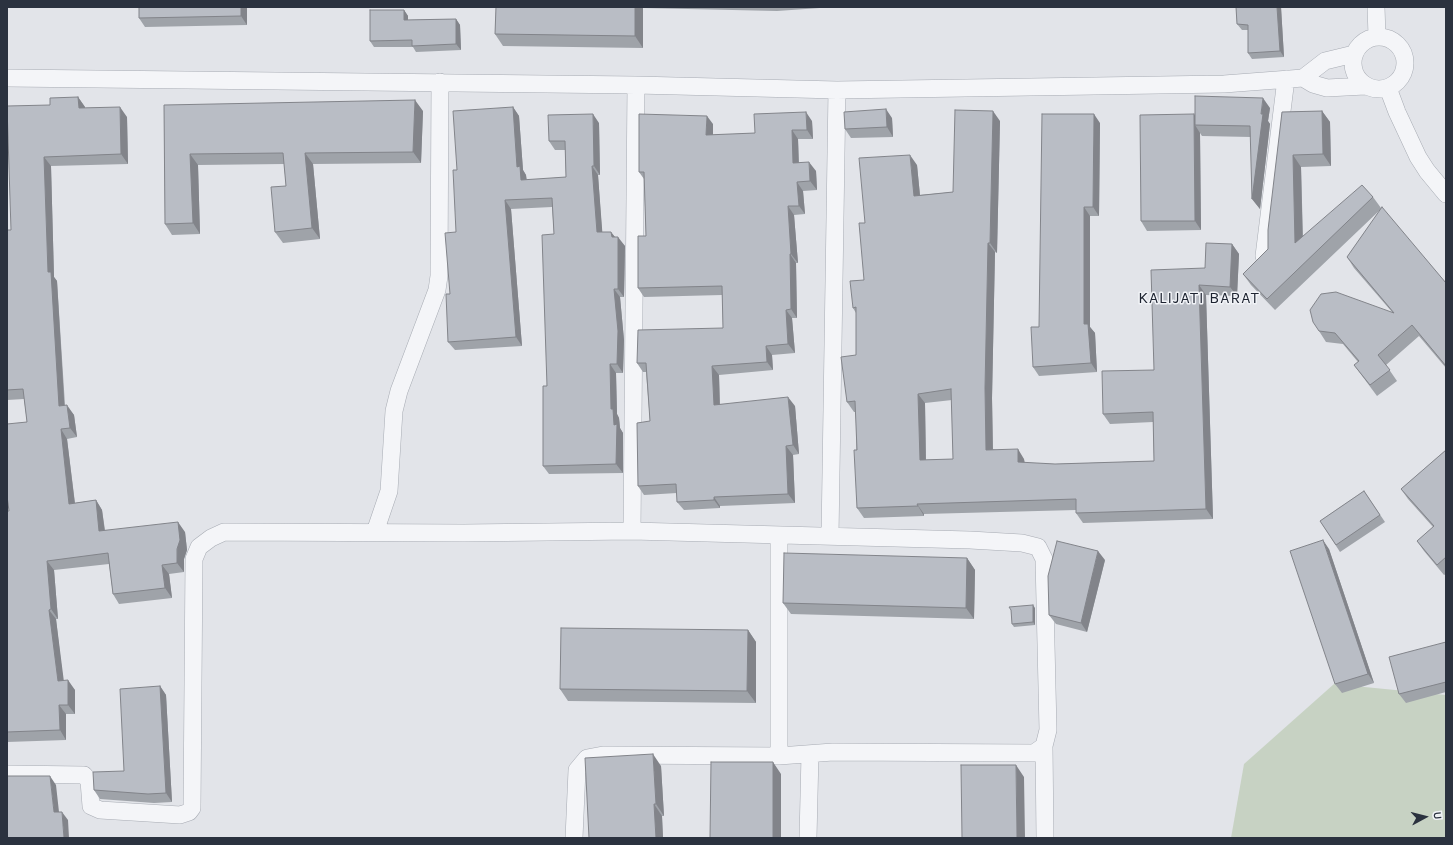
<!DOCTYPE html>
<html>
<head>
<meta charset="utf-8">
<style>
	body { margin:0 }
	#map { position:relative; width:1453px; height:845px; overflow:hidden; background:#e2e4e9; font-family:Karla,sans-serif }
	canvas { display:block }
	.frame { position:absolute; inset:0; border:8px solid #2b323f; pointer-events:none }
	.north { position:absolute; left:1405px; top:797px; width:40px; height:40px; -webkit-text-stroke:3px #f1f3f7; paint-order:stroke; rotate:83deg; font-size:11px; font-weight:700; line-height:16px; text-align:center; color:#2b323f }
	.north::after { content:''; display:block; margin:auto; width:14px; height:18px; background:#2b323f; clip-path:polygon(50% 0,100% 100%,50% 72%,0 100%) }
</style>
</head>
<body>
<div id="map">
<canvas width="1453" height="845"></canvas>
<div class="frame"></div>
<div class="north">U</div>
</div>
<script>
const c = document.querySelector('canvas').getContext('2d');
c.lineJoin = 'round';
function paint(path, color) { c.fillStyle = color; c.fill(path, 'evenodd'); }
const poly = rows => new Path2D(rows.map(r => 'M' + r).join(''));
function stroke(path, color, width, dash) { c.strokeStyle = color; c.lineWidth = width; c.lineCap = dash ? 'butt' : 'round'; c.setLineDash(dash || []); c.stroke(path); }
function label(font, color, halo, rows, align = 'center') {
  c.font = font + ' Karla,sans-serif'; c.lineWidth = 3; c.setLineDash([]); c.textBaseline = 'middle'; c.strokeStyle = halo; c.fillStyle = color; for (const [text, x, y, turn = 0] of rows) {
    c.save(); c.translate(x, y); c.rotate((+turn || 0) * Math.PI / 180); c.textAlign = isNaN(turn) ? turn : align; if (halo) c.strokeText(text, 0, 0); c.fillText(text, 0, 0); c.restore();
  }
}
const green = poly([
	[1334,684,1446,695,1446,838,1231,838,1244,764]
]);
const minor = poly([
	[1376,7,1377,36],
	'1353 63a26 26 0 1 1 52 0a26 26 0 1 1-52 0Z',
	[7,78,636,85,837,90,1224,84,1303,78,1313,84,1327,88,1365,86],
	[1303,78,1325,61,1354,54],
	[1388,88,1397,112,1418,157,1427,171,1446,194],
	[1264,256,1286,79],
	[632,531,636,85],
	[375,532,389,491,394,411,399,391,437,290,439,276,440,82],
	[779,535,779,756],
	[830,536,837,90],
	[1044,746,1045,838],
	[7,774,84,775,89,781,91,806,100,810,180,815,189,812,192,808,194,559,199,547,211,538,224,532,464,533,632,531,970,540,1022,543,1038,547,1044,559,1048,730,1044,746,1034,753,833,752,779,756,603,755,587,758,577,770,574,838],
	[808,838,810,754]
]);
const wall = poly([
	[139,7,247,7,247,25,145,27,139,18],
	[496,7,834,7,777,11,643,8,643,48,503,46,495,34],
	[1236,7,1281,7,1284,57,1252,59,1248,53,1248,30,1242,30,1237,24],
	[404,10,408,16,408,20,456,19,460,25,461,50,416,52,413,47,374,47,370,41],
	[78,97,85,107,85,108,127,117,128,164,51,166,54,277,57,281,65,405,74,415,77,437,67,439,75,503,96,500,102,510,105,530,185,532,187,550,184,559,184,572,169,574,172,598,119,604,113,594,109,564,54,570,58,619,56,619,63,680,75,690,75,714,66,714,66,740,7,742,7,511,9,511,27,422,24,399,7,400,7,230,11,230,50,105],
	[164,105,423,111,421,163,313,164,320,239,283,243,275,232,286,186,284,164,198,165,200,234,172,235,165,224],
	[513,107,519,116,523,170,526,175,527,180,566,177,565,150,555,150,549,141,599,123,600,175,598,175,602,232,611,232,615,237,625,246,624,297,620,297,624,340,623,373,616,373,617,414,619,418,620,428,623,433,623,473,549,474,543,466,554,234,552,207,511,209,522,346,455,350,448,342,450,294,456,232,457,170],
	[1270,108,1268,121,1270,124,1260,209,1252,199,1251,137,1202,136,1200,133,1201,230,1147,231,1141,221,1195,116],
	[1322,111,1330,122,1331,166,1301,167,1303,237,1373,197,1381,208,1446,283,1446,368,1419,336,1386,365,1397,381,1377,396,1354,365,1358,362,1343,344,1326,342,1319,331,1392,312,1354,268,1347,257,1381,209,1275,310,1251,285,1243,274,1268,249,1282,112],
	[892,118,893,137,851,138,845,129],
	[812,121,813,139,798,139,799,163,816,171,817,190,803,191,805,214,794,215,798,263,796,263,797,318,792,318,795,353,772,355,773,370,719,375,720,404,795,406,799,454,793,455,795,503,720,506,720,508,684,510,677,502,677,493,644,495,638,486,650,421,646,372,643,372,637,363,723,328,722,295,644,297,638,288,646,236,644,179,639,172,713,124,713,135,755,133],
	[1000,121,997,253,995,252,992,398,993,449,1024,459,1025,463,1055,464,1154,461,1153,422,1110,424,1103,414,1154,370,1205,268,1232,244,1239,254,1237,296,1206,295,1213,519,1083,523,1076,513,1076,510,924,514,924,516,864,518,857,508,856,412,854,412,847,402,856,355,856,313,853,308,864,280,865,223,917,165,920,195,953,192],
	[952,400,953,459,926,460,925,403],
	[1100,123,1099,216,1090,216,1090,327,1095,333,1097,372,1039,376,1033,367,1039,327],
	[1446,450,1446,574,1444,575,1424,551,1417,541,1433,527,1408,499,1401,489],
	[1364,491,1385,522,1340,552,1320,521],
	[1329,549,1374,683,1342,693,1335,684],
	[967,558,975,570,974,619,791,614,783,603],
	[1105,560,1087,632,1056,624,1049,615],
	[1035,608,1035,625,1014,627,1012,624,1011,610],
	[748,630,756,642,756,703,568,701,560,689],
	[1446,642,1446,692,1406,703,1399,694],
	[160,686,166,695,172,802,154,803,100,799,94,790,124,771],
	[661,766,664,816,662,816,663,838,589,838]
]);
const shadedWall = poly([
	[241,7,247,7,247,25,241,16],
	[635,7,642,7,643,8,643,48,635,36],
	[1277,7,1281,7,1284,57,1280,51],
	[404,10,408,16,408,26,404,20],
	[456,19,460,25,461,50,456,44],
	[78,97,85,107,85,118,79,108],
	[1263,98,1270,108,1268,121,1270,124,1260,209,1252,199],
	[415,100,423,111,421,163,413,152],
	[120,107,127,117,128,164,121,154],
	[513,107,519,116,523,170,526,175,527,189,521,180,517,167],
	[886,109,892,118,893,137,887,127],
	[993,111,1000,121,997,253,990,243],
	[1322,111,1330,122,1331,166,1323,154],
	[806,112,812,121,813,139,807,130],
	[593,114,599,123,600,175,594,166],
	[1094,114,1100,123,1099,216,1093,207],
	[1194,114,1200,123,1195,125,1200,133,1201,230,1195,221],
	[707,116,713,124,713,144,706,135],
	[792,130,798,139,799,172,793,163],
	[305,153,313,164,320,239,312,228],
	[190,154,198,165,200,234,193,223],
	[910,155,917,165,921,206,914,196],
	[1293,155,1301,167,1303,255,1295,243],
	[44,157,51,166,54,277,57,281,65,416,59,406,48,272],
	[809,162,816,171,817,190,810,181],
	[592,166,598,175,603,241,597,232],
	[797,182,803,191,805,214,799,206],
	[505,200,511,209,522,346,516,337],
	[788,206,794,215,798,263,791,254],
	[1084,207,1090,216,1090,327,1095,333,1097,372,1091,363,1084,324],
	[611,232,618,241,612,237],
	[618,237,625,246,624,297,618,289],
	[988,243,995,252,992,398,993,459,986,450,985,388],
	[1232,244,1239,254,1237,296,1230,287],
	[790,254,796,263,797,318,791,309],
	[1199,285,1206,295,1213,519,1206,509],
	[614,289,620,297,624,340,623,373,617,364],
	[786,310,792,318,795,353,788,344],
	[766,346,772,355,773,370,767,362],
	[610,364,616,373,617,414,619,418,620,428,623,433,623,473,616,464,614,425,611,409],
	[712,366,719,375,720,414,714,405],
	[918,394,925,403,926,470,920,460],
	[788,397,795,406,799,454,793,445],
	[67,405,74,415,77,437,70,428],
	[61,429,67,439,76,513,69,504],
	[786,446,793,455,795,503,788,494],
	[1018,449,1024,459,1025,472,1018,462],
	[714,497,720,506,720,508,714,500],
	[96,500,102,510,106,541,99,531],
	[917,504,924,514,924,516,918,506],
	[178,522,185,532,187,550,184,559,184,572,177,563],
	[1323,540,1329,549,1374,683,1368,674],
	[1098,551,1105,560,1087,632,1081,623],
	[967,558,975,570,974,619,966,608],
	[47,561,54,570,58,619,51,609],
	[162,565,169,574,172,598,165,588],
	[1033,605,1035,608,1035,625,1033,622],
	[49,610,56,619,65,690,58,681],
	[748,630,756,642,756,703,747,691],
	[68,680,75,690,75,714,68,705],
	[160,686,166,695,172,802,166,793],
	[59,705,66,714,66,740,60,730],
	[653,754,661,766,664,816,656,804],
	[773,762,781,774,781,838,773,838],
	[1016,765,1024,777,1025,838,1017,838],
	[50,776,56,785,60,821,54,812],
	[654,804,662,816,663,838,656,838],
	[62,812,68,820,69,838,64,838]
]);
const building = poly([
	[139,7,241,7,241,16,139,18,139,7],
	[496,7,635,7,635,36,495,34,496,7],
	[1236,7,1277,7,1280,51,1248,53,1248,25,1237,24,1236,7],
	[370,10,404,10,404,20,456,19,456,44,412,46,412,40,370,41,370,10],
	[1195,96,1263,98,1261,114,1263,114,1252,199,1250,126,1195,125,1195,96],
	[78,97,79,108,120,107,121,154,44,157,48,272,51,272,59,406,67,405,70,428,61,429,69,504,96,500,99,531,178,522,180,540,177,549,177,563,162,565,165,588,113,594,108,553,47,561,51,609,49,610,58,681,68,680,68,705,59,705,60,730,7,732,7,511,9,511,7,496,7,424,27,422,23,389,7,390,7,230,11,230,7,106,50,105,50,98,78,97],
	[415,100,413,152,305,153,312,228,275,232,271,187,286,186,283,153,190,154,193,223,165,224,164,105,415,100],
	[513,107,517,167,520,166,521,180,566,177,565,141,549,141,548,115,593,114,594,166,592,166,597,232,611,232,612,237,618,237,618,289,614,289,618,331,617,364,610,364,611,409,613,409,614,425,617,424,616,464,543,466,543,386,547,386,542,235,554,234,552,198,505,200,516,337,448,342,446,294,450,294,445,233,456,232,453,170,457,170,453,111,513,107],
	[886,109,887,127,845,129,844,112,886,109],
	[955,110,993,111,990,243,988,243,985,388,986,450,1018,449,1018,462,1055,464,1154,461,1153,412,1103,414,1102,371,1154,370,1151,270,1205,268,1206,243,1232,244,1230,287,1199,285,1206,509,1076,513,1076,499,917,504,918,506,857,508,854,450,857,450,855,401,847,402,841,357,856,355,856,307,853,308,850,281,864,280,859,223,865,223,859,158,910,155,914,196,953,192,955,110],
	[951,389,953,459,920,460,918,394,951,389],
	[1322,111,1323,154,1293,155,1295,243,1362,185,1373,197,1267,299,1243,274,1268,249,1268,230,1282,112,1322,111],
	[806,112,807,130,792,130,793,163,809,162,810,181,797,182,799,206,788,206,791,254,790,254,791,309,786,310,788,344,766,346,767,362,712,366,714,405,788,397,793,445,786,446,788,494,714,497,714,500,677,502,676,484,638,486,637,423,650,421,646,363,637,363,638,330,723,328,722,286,638,288,638,236,646,236,644,172,639,172,639,114,707,116,706,135,755,133,754,114,806,112],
	[1042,114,1094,114,1093,207,1084,207,1084,324,1088,324,1091,363,1033,367,1031,327,1039,327,1042,114],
	[1194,114,1195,221,1141,221,1140,115,1194,114],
	[1382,207,1446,283,1446,366,1412,325,1378,355,1390,370,1370,385,1354,365,1359,361,1335,333,1319,331,1313,322,1310,310,1321,294,1336,292,1394,313,1347,257,1382,207],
	[1446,450,1446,557,1437,565,1417,541,1434,526,1401,489,1446,450],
	[1364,491,1380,515,1336,545,1320,521,1364,491],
	[1323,540,1368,674,1335,684,1290,551,1323,540],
	[1057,541,1098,551,1081,623,1049,615,1048,576,1057,541],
	[784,553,967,558,966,608,783,603,784,553],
	[1033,605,1033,622,1012,624,1011,610,1009,607,1033,605],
	[561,628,748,630,747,691,560,689,561,628],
	[1446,642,1446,682,1399,694,1389,657,1446,642],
	[160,686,166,793,148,794,94,790,93,772,124,771,120,689,160,686],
	[653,754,656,804,654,804,656,838,589,838,585,758,653,754],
	[711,762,773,762,773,838,710,838,711,762],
	[961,765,1016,765,1017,838,962,838,961,765],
	[7,776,50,776,54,812,62,812,64,838,7,838,7,776]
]);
const quarterNames = [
	["KALIJATI BARAT",1199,298]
];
paint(green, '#c7d2c3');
stroke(minor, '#a7abb3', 18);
stroke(minor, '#f4f5f8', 17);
paint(wall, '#9fa3a9');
paint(shadedWall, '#82848a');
paint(building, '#b9bdc5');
stroke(building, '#82848a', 1);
c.letterSpacing = '1px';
label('16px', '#1d2330', '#f1f3f7', quarterNames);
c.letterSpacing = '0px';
</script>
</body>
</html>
